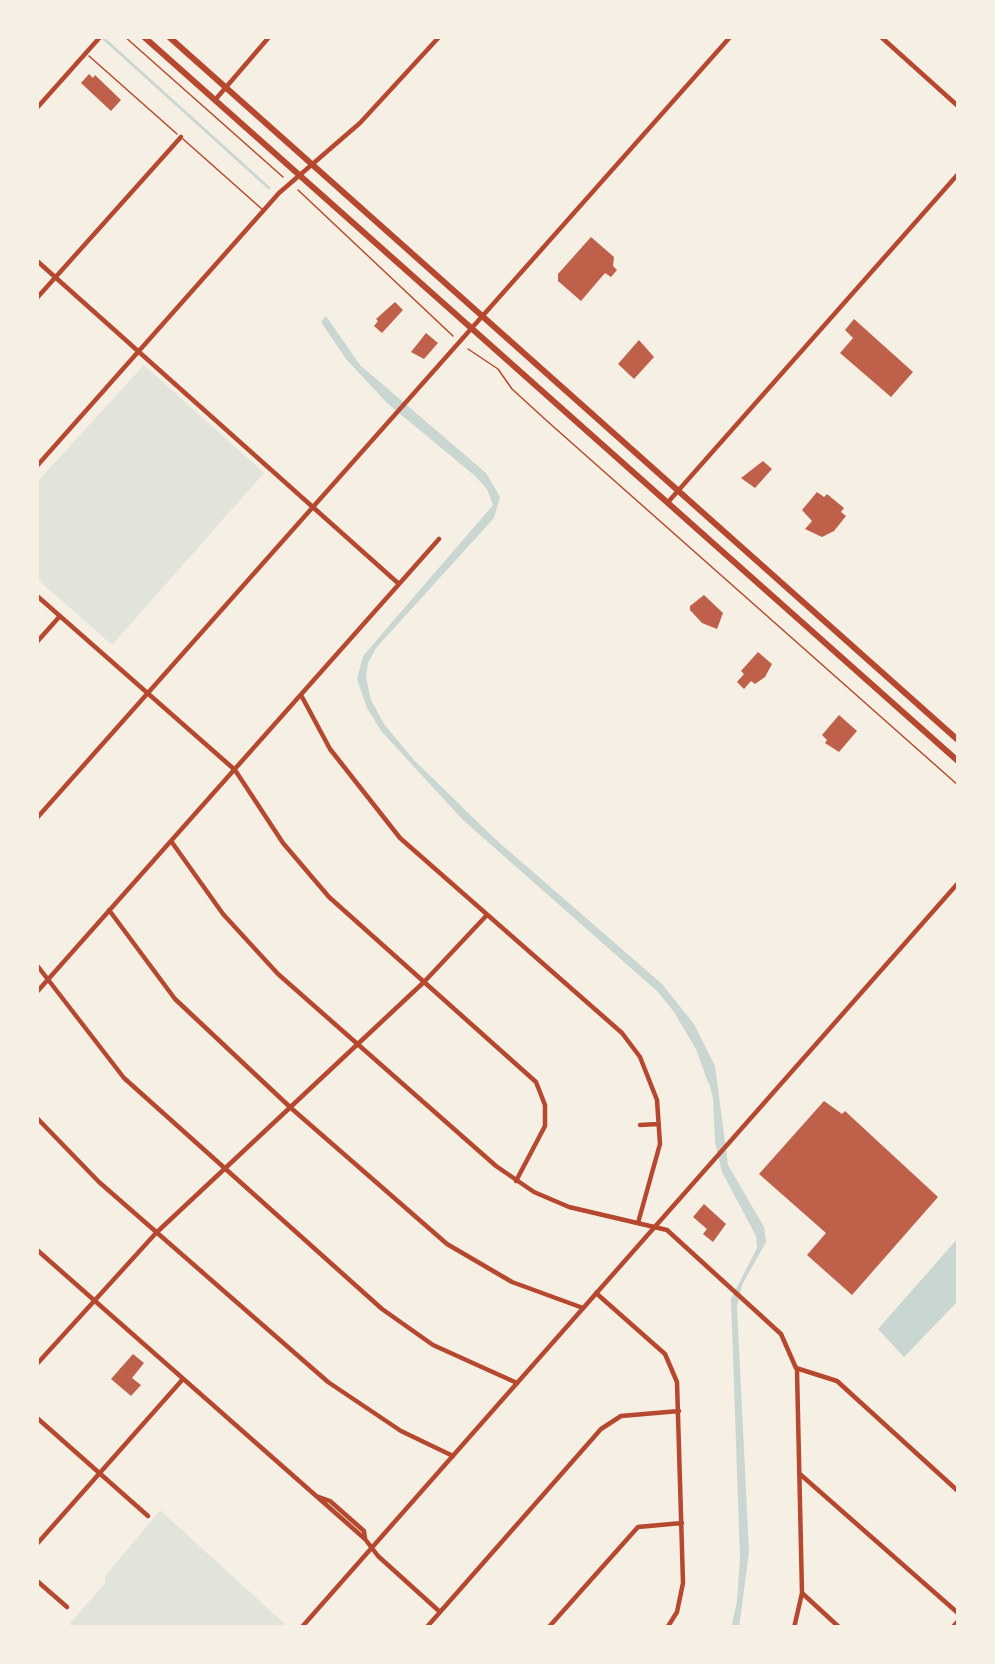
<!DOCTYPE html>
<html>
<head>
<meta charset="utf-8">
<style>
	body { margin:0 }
	#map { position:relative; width:995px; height:1664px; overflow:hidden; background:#f6efe4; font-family:"Asap Condensed",sans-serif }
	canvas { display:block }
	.frame { position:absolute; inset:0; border:39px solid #f6efe4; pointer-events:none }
</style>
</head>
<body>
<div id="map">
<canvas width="995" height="1664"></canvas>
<div class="frame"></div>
</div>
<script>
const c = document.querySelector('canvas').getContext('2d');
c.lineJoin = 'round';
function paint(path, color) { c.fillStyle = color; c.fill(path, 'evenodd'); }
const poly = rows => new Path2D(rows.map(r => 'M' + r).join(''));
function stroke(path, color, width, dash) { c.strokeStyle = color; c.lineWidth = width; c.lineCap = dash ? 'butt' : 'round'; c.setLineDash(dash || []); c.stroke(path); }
const green = poly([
	[144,365,264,473,112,645,36,578,36,483],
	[160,1510,286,1625,283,1628,66,1628,105,1583,105,1576]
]);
const water = poly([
	[326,316,360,365,486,473,500,497,494,518,376,648,368,663,366,678,371,700,384,724,414,760,494,838,662,984,694,1024,715,1066,728,1165,764,1227,766,1242,742,1285,737,1307,749,1552,739,1628,731,1628,737,1601,740,1558,731,1299,757,1248,756,1236,722,1172,715,1142,713,1098,703,1061,674,1012,657,991,463,820,382,732,367,708,357,679,363,656,493,505,487,489,474,475,387,403,346,359,321,322],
	[959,1237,959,1300,904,1357,878,1329]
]);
const stream = poly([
	[102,37,269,188],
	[698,1050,709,1081]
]);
const building = poly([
	[89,74,93,78,95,75,121,100,111,111,81,83],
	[591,237,614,257,613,266,617,270,611,277,605,273,581,301,558,281,558,274],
	[395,302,403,310,382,333,374,326,378,321,376,319],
	[854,319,913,372,891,397,840,353,853,338,845,330],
	[426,333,438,343,424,359,411,352],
	[639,340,654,357,634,379,618,364],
	[763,461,772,469,755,488,741,478],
	[817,492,824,497,827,494,844,508,841,512,846,516,834,531,822,537,805,529,812,521,802,510],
	[704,595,723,613,717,629,702,623,690,610,690,606],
	[758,652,772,664,765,677,755,684,751,681,744,689,737,682,744,674,741,671],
	[839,715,857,731,839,752,825,743,827,740,822,735],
	[824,1101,842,1114,845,1111,938,1197,852,1295,807,1255,826,1233,759,1174],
	[704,1204,726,1224,713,1242,703,1234,707,1229,693,1217],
	[133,1354,144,1363,132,1378,141,1385,131,1396,111,1379]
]);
const path = poly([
	[124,36,283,177],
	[298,190,453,336],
	[468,349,498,369,512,389,547,421,959,786]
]);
const service = poly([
	[89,56,177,134],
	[183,139,263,210]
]);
const minor = poly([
	[880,36,959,107],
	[215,100,270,36],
	[36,109,101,36],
	[36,260,399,584],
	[36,299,181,137],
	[36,467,279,193,360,123,440,36],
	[669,501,959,173],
	[36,595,235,770,283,843,329,897,536,1082,545,1105,545,1126,516,1181],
	[36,643,60,616],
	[301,695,330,749,400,838,622,1033,640,1057,657,1100,660,1144,638,1223],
	[36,819,731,36],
	[171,841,223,914,278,974,496,1166,534,1192,569,1207,667,1230,781,1334,796,1368,837,1381,959,1492],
	[109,910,175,999,291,1108,447,1244,512,1282,583,1308],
	[36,964,124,1078,382,1309,433,1345,517,1383],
	[36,993,439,539],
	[36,1117,99,1182,328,1382,401,1431,453,1456],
	[640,1125,658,1124],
	[36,1249,365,1539,378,1556,440,1612],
	[596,1293,665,1354,677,1382,683,1583,677,1612,667,1628],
	[36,1365,156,1233,424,982,486,916],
	[36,1417,148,1516],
	[801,1475,959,1614],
	[316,1496,330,1501,364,1531,365,1538],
	[36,1545,183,1379],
	[36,1580,67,1607],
	[802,1593,840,1628],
	[426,1628,601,1429,621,1416,679,1411],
	[548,1628,638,1527,682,1523],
	[794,1628,802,1593,797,1371]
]);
const tertiary = poly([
	[301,1628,959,882],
	[952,1628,959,1620]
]);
const primary = poly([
	[143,36,959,762],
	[168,36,959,741]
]);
paint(green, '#e2e4dc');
paint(water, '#c9d6d2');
stroke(stream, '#c9d6d2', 3);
paint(building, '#bf614a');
stroke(path, '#b5482f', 1.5);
stroke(service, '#b5482f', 1.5);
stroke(minor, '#b5482f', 4.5);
stroke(tertiary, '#b5482f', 4.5);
stroke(primary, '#b5482f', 6);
</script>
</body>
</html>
